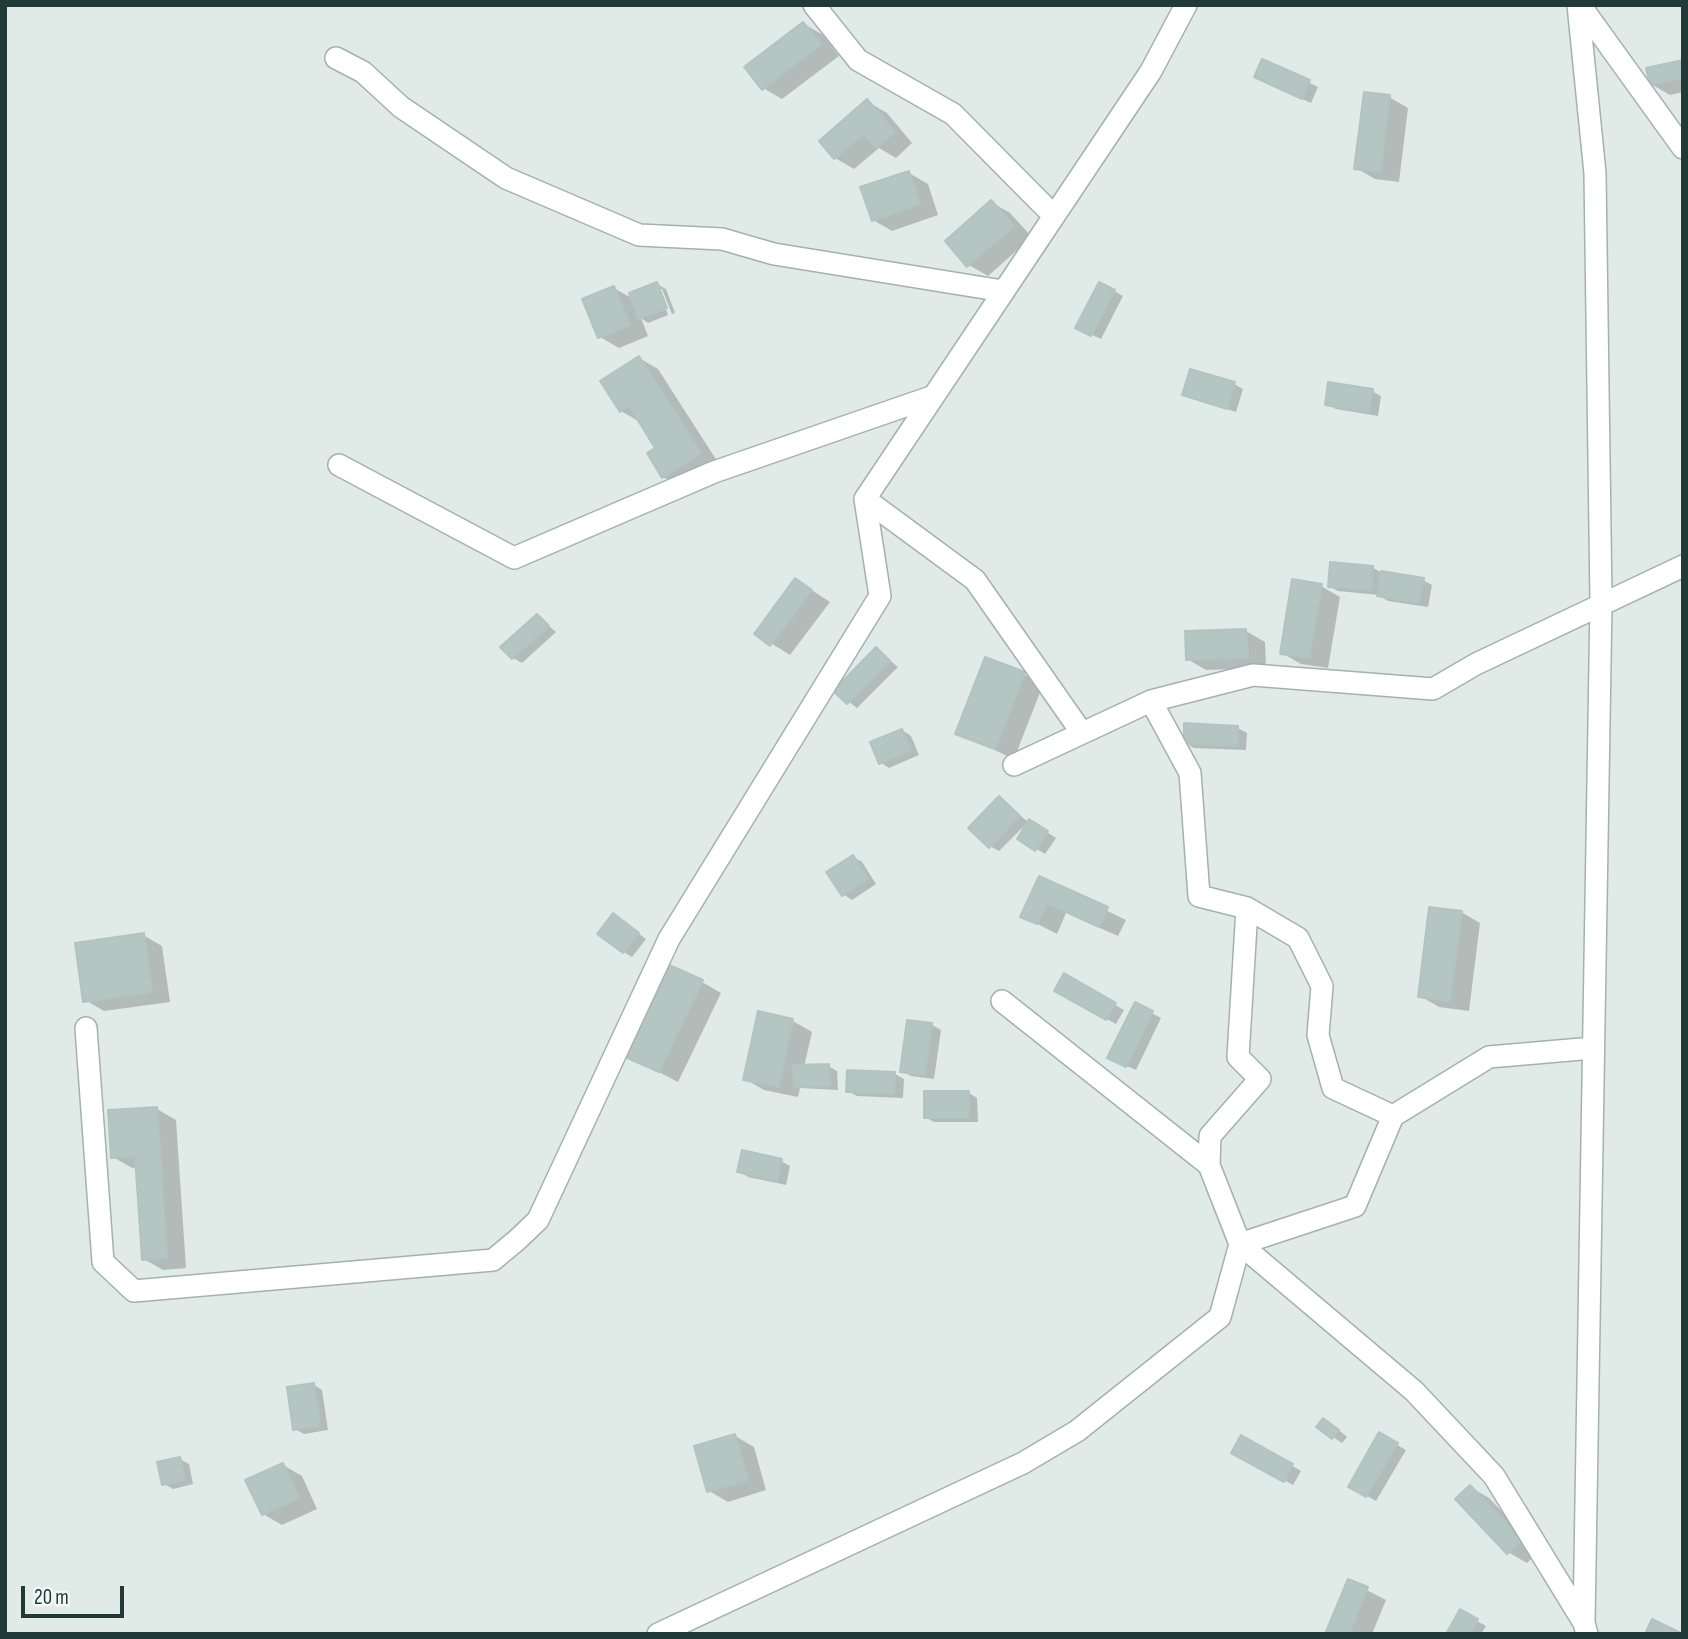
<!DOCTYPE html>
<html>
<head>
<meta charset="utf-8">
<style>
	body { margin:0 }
	#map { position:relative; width:1688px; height:1639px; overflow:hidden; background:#e0eae7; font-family:"Sofia Sans Condensed",sans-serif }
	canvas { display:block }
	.frame { position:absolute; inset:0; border:7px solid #213a38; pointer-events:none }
	.scale { position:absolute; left:21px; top:1586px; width:103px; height:32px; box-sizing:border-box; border:4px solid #213a38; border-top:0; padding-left:9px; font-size:21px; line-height:24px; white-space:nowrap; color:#213a38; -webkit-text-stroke:5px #f0f7f5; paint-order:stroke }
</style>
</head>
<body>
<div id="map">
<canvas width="1688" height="1639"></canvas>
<div class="frame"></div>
<div class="scale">20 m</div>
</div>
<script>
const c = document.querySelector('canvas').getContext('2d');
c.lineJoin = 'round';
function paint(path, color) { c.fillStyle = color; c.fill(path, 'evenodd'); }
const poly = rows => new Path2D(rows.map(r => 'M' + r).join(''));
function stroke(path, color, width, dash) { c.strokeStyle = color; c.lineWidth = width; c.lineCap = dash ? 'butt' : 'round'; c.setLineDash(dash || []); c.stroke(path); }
const shadow = poly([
	[804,24,823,35,839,56,782,99,763,88],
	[1263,61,1318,87,1311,103,1265,82],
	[1683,62,1683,92,1670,95,1651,84],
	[1389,97,1408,108,1399,182,1375,179,1356,168],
	[868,102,887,113,912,143,896,158,879,148,854,169,835,158],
	[909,173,928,184,938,215,892,231,873,220],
	[991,202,1010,213,1032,237,988,276,969,265],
	[657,284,666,289,675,313,672,314,662,289,658,289,668,315,648,323,641,318,648,336,619,348,600,337,614,288,633,299],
	[1114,291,1123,296,1101,339,1086,332],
	[639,358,658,369,719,464,682,488,663,477,658,448,640,422,621,411],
	[1234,384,1243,389,1236,412,1184,395],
	[1372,391,1381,396,1378,416,1336,409,1327,404],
	[1373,568,1382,573,1423,580,1432,585,1428,607,1388,601,1379,595,1338,591,1329,586],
	[796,580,830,602,790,655,756,634],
	[1321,586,1340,597,1328,668,1301,664,1282,653],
	[537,616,556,632,522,663,513,658],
	[1246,631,1265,642,1266,668,1206,670,1187,659],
	[876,649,898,667,857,708,835,691],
	[1024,674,1043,685,1014,759,957,733],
	[1238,728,1247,733,1246,750,1194,748,1185,743],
	[902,730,911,736,919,755,889,768,880,762],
	[1000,798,1028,822,999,851,990,846],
	[1039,827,1056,838,1045,854,1019,838],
	[853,857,862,862,876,884,852,900,843,894],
	[1040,878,1126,920,1118,936,1066,913,1057,934,1022,916],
	[1461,912,1480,923,1469,1011,1439,1007,1420,996],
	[622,921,646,939,632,957,624,952],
	[143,935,162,946,170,1002,104,1011,85,1000],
	[1065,976,1124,1010,1116,1024,1056,991],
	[702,982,721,993,678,1082,626,1055],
	[1135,1004,1161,1018,1136,1070,1118,1062],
	[793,1021,812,1032,804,1067,828,1066,837,1071,838,1090,800,1088,798,1097,764,1090,745,1079],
	[932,1025,941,1030,934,1079,911,1076,902,1071],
	[849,1072,895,1074,904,1079,903,1098,857,1096,848,1091],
	[969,1093,977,1098,978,1122,934,1122,925,1117],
	[157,1109,176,1120,186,1268,163,1270,144,1259,138,1167,132,1168,113,1157],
	[781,1161,790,1166,786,1185,748,1177,739,1171],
	[314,1385,322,1390,328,1430,304,1434,295,1429],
	[1333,1425,1347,1437,1342,1443,1318,1427],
	[1380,1435,1406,1450,1376,1501,1350,1486],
	[735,1436,754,1447,766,1490,728,1502,709,1491],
	[1241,1437,1301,1471,1293,1485,1234,1452],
	[180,1459,189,1464,193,1484,173,1489,164,1484],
	[283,1465,302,1476,317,1509,282,1525,263,1514],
	[1470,1487,1489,1498,1539,1551,1527,1563,1508,1552],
	[1349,1581,1386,1600,1372,1634,1327,1634],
	[1461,1612,1486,1626,1481,1634,1450,1634]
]);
const building = poly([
	[803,22,821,44,762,90,744,67,803,22],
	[1262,59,1310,80,1302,99,1254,77,1262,59],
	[1683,60,1683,78,1650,85,1646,68,1683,60],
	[1364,92,1390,95,1380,172,1354,169,1364,92],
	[867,99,895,132,876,148,864,134,834,159,819,141,867,99],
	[909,171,920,204,872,221,860,187,909,171],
	[991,200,1014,226,967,267,945,241,991,200],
	[657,282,667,308,638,319,629,293,657,282],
	[1099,282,1115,290,1091,336,1075,328,1099,282],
	[614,286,630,325,598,338,582,299,614,286],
	[639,356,701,453,662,478,647,453,655,448,629,406,620,412,600,381,639,356],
	[1190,369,1235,382,1227,409,1182,395,1190,369],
	[1328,382,1373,389,1369,412,1325,405,1328,382],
	[1330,562,1373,566,1371,590,1328,587,1330,562],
	[1381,571,1424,578,1419,603,1377,596,1381,571],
	[795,578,812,590,770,646,754,634,795,578],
	[1292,579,1322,584,1309,658,1280,654,1292,579],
	[537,614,549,626,512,659,500,647,537,614],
	[1246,629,1248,658,1186,660,1185,631,1246,629],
	[876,647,890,661,847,704,833,691,876,647],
	[985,657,1025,672,995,749,955,734,985,657],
	[1184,723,1238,726,1238,746,1184,744,1184,723],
	[902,729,911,750,879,764,870,742,902,729],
	[999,796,1020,816,989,848,968,828,999,796],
	[1029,819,1048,831,1035,851,1017,839,1029,819],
	[853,855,868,879,842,896,826,872,853,855],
	[1039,876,1108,907,1099,927,1047,903,1037,924,1020,917,1039,876],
	[1429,907,1462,911,1450,1001,1418,997,1429,907],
	[613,913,639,933,623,953,597,934,613,913],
	[144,933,152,992,83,1002,75,943,144,933],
	[667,964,703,980,659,1072,623,1056,667,964],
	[1064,973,1116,1003,1106,1020,1054,991,1064,973],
	[1135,1002,1153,1011,1126,1067,1107,1058,1135,1002],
	[758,1011,793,1019,779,1087,743,1080,758,1011],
	[907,1020,932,1023,925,1075,900,1072,907,1020],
	[829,1064,830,1086,794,1087,793,1065,829,1064],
	[847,1070,895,1072,894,1094,846,1092,847,1070],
	[924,1091,969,1091,969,1118,924,1118,924,1091],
	[157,1107,167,1258,142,1260,135,1156,111,1158,108,1110,157,1107],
	[742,1150,782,1159,777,1181,737,1172,742,1150],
	[314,1383,320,1426,293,1430,287,1387,314,1383],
	[1323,1418,1339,1430,1332,1439,1316,1427,1323,1418],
	[1379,1432,1398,1443,1366,1497,1348,1487,1379,1432],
	[735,1434,748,1480,707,1492,694,1446,735,1434],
	[1241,1435,1293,1464,1284,1482,1231,1453,1241,1435],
	[180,1457,185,1480,162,1485,157,1462,180,1457],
	[283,1463,299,1498,262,1515,245,1480,283,1463],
	[1470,1485,1522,1540,1507,1554,1455,1499,1470,1485],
	[1348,1579,1368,1587,1349,1634,1325,1634,1348,1579],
	[1460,1609,1478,1619,1470,1634,1446,1634,1460,1609],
	[1652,1619,1683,1634,1645,1634,1652,1619]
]);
const minor = poly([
	[814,5,858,60,953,114,1054,216],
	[1578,5,1595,173,1601,602,1584,1623,1587,1634],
	[1580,5,1683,148],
	[336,58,363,72,401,107,506,178,639,235,722,239,774,254,1003,291],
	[339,465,514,558,714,472,934,396],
	[865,499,975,580,1082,733],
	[1151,701,1190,773,1199,896,1247,908,1298,938,1322,986,1318,1035,1333,1088,1393,1116],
	[1014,765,1151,701,1253,675,1433,689,1476,664,1683,566],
	[1247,908,1238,1057,1260,1079,1210,1136,1209,1165,1240,1244,1414,1391,1494,1476,1584,1623],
	[1002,1001,1209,1165],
	[86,1028,103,1262,134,1291,493,1260,517,1240,538,1220,669,939,880,596,865,499,1151,71,1186,5],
	[658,1634,1023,1463,1077,1431,1220,1317,1240,1244,1355,1206,1393,1116,1489,1057,1593,1048]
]);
paint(shadow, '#0003');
paint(building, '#b5c5c1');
stroke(building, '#b2c4c0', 2);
stroke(minor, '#a3b2af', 24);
stroke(minor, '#fff', 21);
</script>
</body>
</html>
